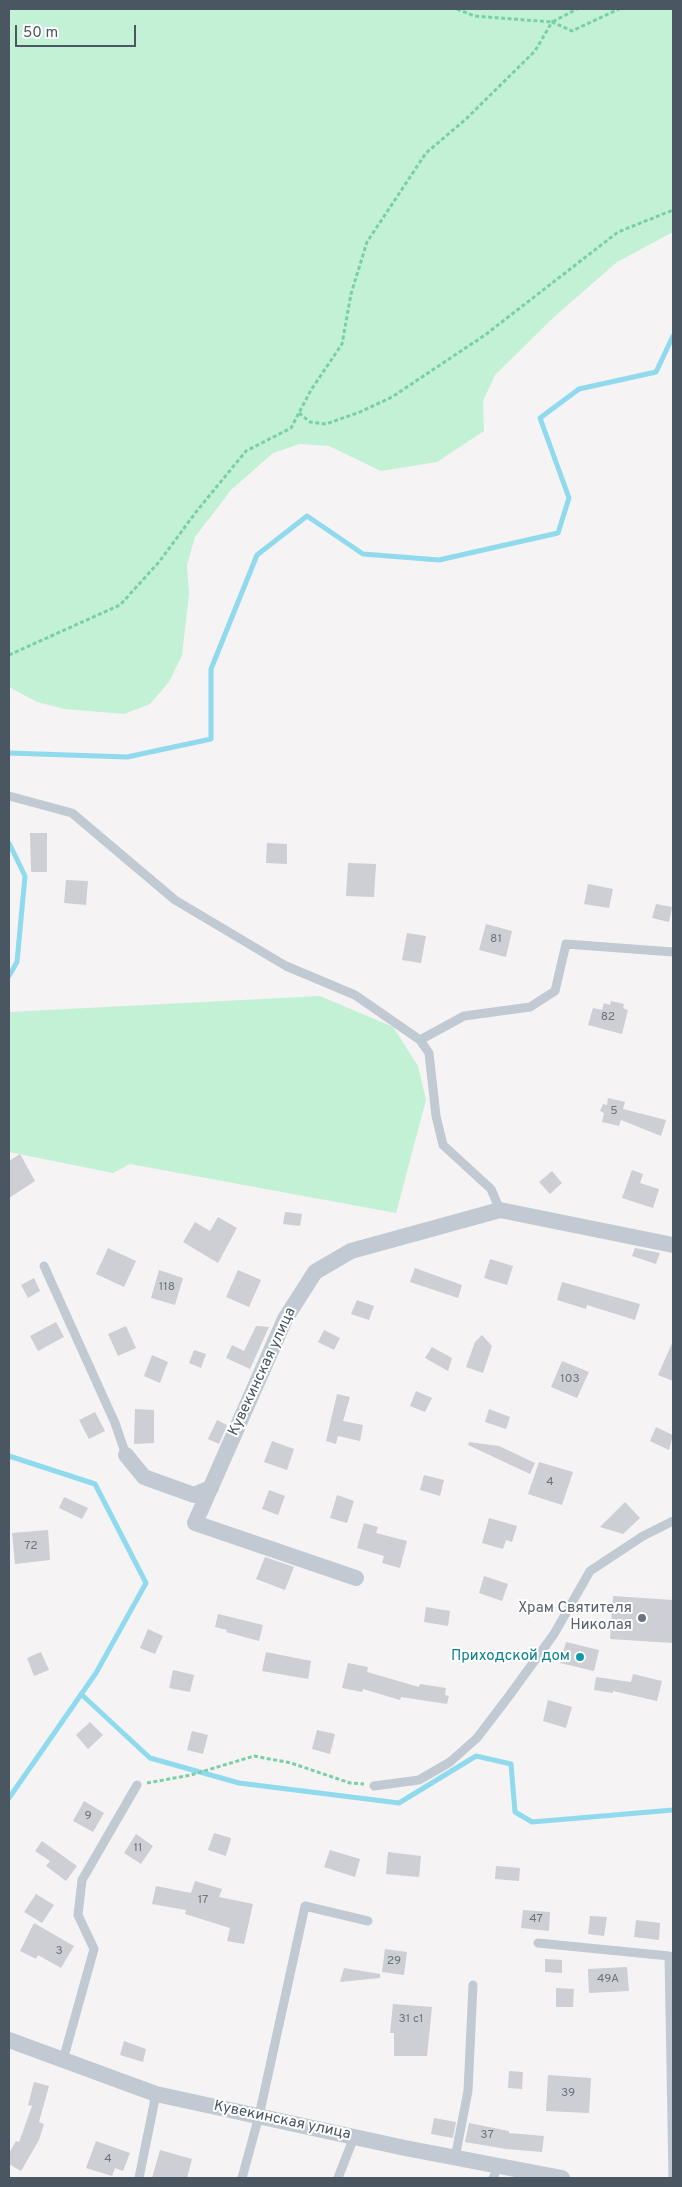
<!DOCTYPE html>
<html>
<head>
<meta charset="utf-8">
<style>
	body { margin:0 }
	#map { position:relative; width:682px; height:2187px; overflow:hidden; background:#f5f3f3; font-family:Overpass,sans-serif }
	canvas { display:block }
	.frame { position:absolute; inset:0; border:10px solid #4a5661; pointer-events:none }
	.scale { position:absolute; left:15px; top:25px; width:121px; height:22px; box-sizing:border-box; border:2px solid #4a5661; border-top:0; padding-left:6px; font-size:15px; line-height:18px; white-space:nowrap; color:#4a5661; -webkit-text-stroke:4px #fff; paint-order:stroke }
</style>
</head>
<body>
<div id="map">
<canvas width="682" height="2187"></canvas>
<div class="frame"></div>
<div class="scale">50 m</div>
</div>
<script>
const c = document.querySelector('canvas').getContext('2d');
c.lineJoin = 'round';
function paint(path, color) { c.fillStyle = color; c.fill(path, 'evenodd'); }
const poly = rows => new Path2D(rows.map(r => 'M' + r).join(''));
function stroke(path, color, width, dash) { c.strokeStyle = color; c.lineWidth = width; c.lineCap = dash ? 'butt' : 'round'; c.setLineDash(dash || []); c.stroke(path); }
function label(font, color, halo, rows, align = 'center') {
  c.font = font + ' Overpass,sans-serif'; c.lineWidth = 4; c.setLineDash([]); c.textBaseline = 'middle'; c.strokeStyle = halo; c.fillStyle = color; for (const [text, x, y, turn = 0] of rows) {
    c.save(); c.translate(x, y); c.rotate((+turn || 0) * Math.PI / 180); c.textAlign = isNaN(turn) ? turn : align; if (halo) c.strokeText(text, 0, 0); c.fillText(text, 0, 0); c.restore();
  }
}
const green = poly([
	[9,9,673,9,673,232,617,262,554,317,495,375,483,401,484,431,437,462,381,471,329,446,300,444,273,453,231,490,195,537,187,565,189,594,182,655,169,682,150,704,124,714,65,709,37,702,9,687],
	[320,996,393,1027,418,1066,426,1100,396,1213,130,1164,113,1173,9,1152,9,1012]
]);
const stream = poly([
	[9,753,127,757,211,739,211,669,257,555,307,516,363,554,439,560,558,533,569,498,540,418,579,389,656,372,673,336],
	[9,843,25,876,17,962,9,976],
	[9,1456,95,1484,146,1583,96,1673,9,1798],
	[81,1694,150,1758,239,1783,399,1803,476,1756,511,1764,515,1812,532,1822,673,1810]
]);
const building = poly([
	[30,833,47,833,47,872,31,872],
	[267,843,287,844,287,864,266,863],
	[348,863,376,864,374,897,346,896],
	[66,880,88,881,86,905,64,903],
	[588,884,613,889,609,908,584,904],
	[656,904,672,907,669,922,652,918],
	[486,924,512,931,506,957,479,950],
	[407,933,426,936,421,963,402,960],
	[611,1001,624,1004,623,1008,628,1010,622,1034,588,1025,593,1008,602,1010,604,1003,610,1005],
	[608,1098,625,1102,623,1109,666,1120,661,1136,621,1120,619,1126,602,1122,604,1113,600,1111,603,1104,607,1105],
	[20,1154,35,1181,9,1198,9,1161],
	[632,1170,643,1174,640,1183,659,1189,653,1208,622,1198],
	[552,1171,562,1183,550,1194,539,1182],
	[285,1212,302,1214,300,1226,283,1224],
	[218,1217,237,1228,218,1263,183,1242,195,1222,210,1231],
	[108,1248,136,1261,124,1287,96,1274],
	[635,1248,660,1253,656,1264,632,1256],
	[490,1259,513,1266,507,1285,484,1278],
	[415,1268,462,1285,458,1298,410,1282],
	[159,1270,183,1278,175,1305,151,1298],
	[238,1270,261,1280,249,1307,226,1297],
	[34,1278,40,1291,28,1298,21,1285],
	[562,1282,640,1304,635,1320,587,1305,586,1309,557,1300],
	[357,1300,374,1306,369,1320,351,1314],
	[56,1322,64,1337,38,1351,30,1336],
	[126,1326,136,1348,118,1356,108,1334],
	[256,1326,269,1327,250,1369,226,1358,232,1345,244,1351],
	[324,1330,340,1338,334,1350,318,1342],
	[482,1335,492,1346,483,1373,466,1367,475,1342],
	[673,1341,673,1381,658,1375],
	[432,1347,452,1358,448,1371,425,1358],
	[194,1350,206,1354,201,1368,189,1363],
	[152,1355,168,1362,160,1383,144,1376],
	[562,1361,589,1372,577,1398,551,1387],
	[416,1391,432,1398,425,1412,410,1406],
	[337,1394,350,1397,343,1421,363,1425,360,1441,338,1436,336,1444,326,1441],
	[135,1409,154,1410,154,1443,134,1444],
	[489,1409,510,1417,506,1429,485,1422],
	[95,1412,105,1431,89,1439,79,1420],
	[217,1420,227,1425,219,1444,208,1439],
	[656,1427,673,1435,669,1450,650,1441],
	[272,1441,294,1449,287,1470,264,1462],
	[469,1442,499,1446,535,1463,530,1474,468,1445],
	[539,1462,573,1472,562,1505,528,1494],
	[424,1475,444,1480,440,1496,420,1490],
	[269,1490,285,1496,278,1515,262,1509],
	[337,1495,354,1501,347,1523,330,1518],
	[64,1497,88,1508,82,1519,59,1508],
	[625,1502,640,1518,623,1534,600,1527],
	[489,1518,517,1526,512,1542,506,1540,503,1549,482,1543],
	[364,1523,378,1527,376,1533,407,1541,400,1568,382,1563,384,1556,357,1548],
	[48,1530,50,1560,15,1564,12,1533],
	[265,1557,294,1567,285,1590,256,1579],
	[484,1576,508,1584,502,1601,479,1593],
	[613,1596,673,1600,673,1643,610,1639],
	[426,1607,450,1611,448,1626,424,1622],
	[218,1614,263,1625,259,1641,226,1632,227,1630,215,1627],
	[148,1629,163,1636,155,1654,140,1648],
	[566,1642,599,1650,594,1671,560,1663],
	[41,1652,49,1670,34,1676,27,1658],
	[266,1652,311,1661,308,1679,262,1671],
	[348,1663,368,1667,367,1672,419,1687,420,1684,446,1688,445,1695,449,1696,447,1704,401,1697,400,1700,363,1689,362,1692,342,1688],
	[173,1670,194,1675,190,1692,169,1688],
	[633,1674,662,1681,657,1701,613,1691,613,1693,594,1690,596,1677,631,1682],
	[548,1700,572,1707,566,1728,543,1721],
	[90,1722,103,1735,88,1749,76,1735],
	[317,1730,335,1734,330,1754,312,1749],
	[192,1731,208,1735,203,1754,187,1750],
	[84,1801,104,1813,93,1832,73,1821],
	[214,1833,231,1838,226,1856,208,1850],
	[136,1834,153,1846,141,1864,124,1853],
	[42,1841,77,1866,66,1881,46,1866,50,1861,35,1851],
	[330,1850,360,1859,355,1877,324,1867],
	[388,1852,421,1856,419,1877,386,1874],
	[496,1866,520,1868,519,1881,495,1879],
	[195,1881,222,1889,219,1897,253,1904,244,1944,227,1941,230,1928,185,1914,186,1910,152,1904,156,1886,191,1893],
	[36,1894,54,1905,42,1923,24,1912],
	[523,1910,550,1912,549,1931,521,1928],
	[590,1916,607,1917,604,1936,588,1934],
	[636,1920,660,1923,659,1940,634,1937],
	[34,1923,74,1946,61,1968,38,1955,36,1959,20,1951],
	[385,1949,407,1952,404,1975,382,1972],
	[545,1959,562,1960,562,1973,545,1972],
	[627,1967,629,1991,589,1993,588,1969],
	[344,1968,380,1974,380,1978,340,1982],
	[556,1988,574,1989,573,2007,556,2007],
	[393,2004,432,2007,427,2056,394,2056,394,2033,390,2033],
	[124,2041,146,2049,143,2062,120,2055],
	[509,2071,523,2072,522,2089,508,2088],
	[548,2075,591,2078,589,2113,546,2111],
	[34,2082,49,2086,39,2122,44,2124,39,2140,21,2171,9,2164,9,2153,16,2141,19,2142,32,2106,28,2105],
	[434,2118,456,2122,453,2138,431,2134],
	[469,2123,509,2131,509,2133,544,2136,542,2152,506,2149,465,2142],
	[96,2141,130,2153,123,2171,115,2168,112,2176,86,2168],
	[160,2150,192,2159,187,2178,152,2178]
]);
const path = poly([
	[457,9,474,16,552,22,577,9],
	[299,413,310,422,326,424,360,412,392,397,485,335,618,232,673,210],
	[9,655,120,605,159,562,196,512,246,451,291,428,311,390,342,344,351,294,367,242,426,153,466,119,535,51,552,22,572,31,619,9],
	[147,1783,191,1775,254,1756,291,1763,350,1783,364,1784]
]);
const service = poly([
	[9,796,72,813,175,900,286,966,355,995,420,1040,429,1053,436,1116,443,1145,491,1189,500,1210],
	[420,1040,464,1016,530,1007,555,991,566,944,673,952],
	[44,1266,115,1423,126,1455],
	[374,1786,419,1780,450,1762,477,1738,509,1696,554,1634,590,1571,643,1536,673,1521],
	[538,1943,669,1956,673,2178],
	[63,2060,94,1949,78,1915,82,1880,137,1785],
	[455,2158,468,2091,473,1985],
	[139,2178,156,2094],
	[242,2178,259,2116,305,1906,368,1921],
	[338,2178,354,2137],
	[493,2178,498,2167]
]);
const minor = poly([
	[126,1455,144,1477,194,1495,211,1488],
	[356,1578,195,1523,285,1319,315,1272,351,1251,500,1210,673,1245],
	[9,2040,156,2094,405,2148,562,2178]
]);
const markers = [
	[642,1618,5,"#6b7280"],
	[580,1657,5,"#0f9aa8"]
];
const numberNames = [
	["81",496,940],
	["82",608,1018],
	["5",614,1112],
	["118",167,1288],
	["103",570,1380],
	["4",550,1483],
	["72",31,1547],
	["9",88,1817],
	["11",138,1849],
	["17",203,1901],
	["47",536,1920],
	["3",59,1952],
	["29",394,1962],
	["49А",608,1980],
	["31 с1",411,2020],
	["39",568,2094],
	["37",487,2136],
	["4",108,2160]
];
const streetNames = [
	["Кувекинская улица",263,1372,-65],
	["Кувекинская улица",282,2121,12]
];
const worshipNames = [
	["Храм Святителя",632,1609],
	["Николая",632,1626]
];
const cultureNames = [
	["Приходской дом",570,1657]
];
paint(green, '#c3f1d5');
stroke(stream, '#90daee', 5);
paint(building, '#cdcfd5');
stroke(path, '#7ad0a6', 3, [4, 2.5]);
stroke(service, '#c1cad2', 9);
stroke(minor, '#c1cad2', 16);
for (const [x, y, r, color] of markers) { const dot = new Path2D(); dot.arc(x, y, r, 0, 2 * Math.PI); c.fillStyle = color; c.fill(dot); stroke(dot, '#fff', 2); }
label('12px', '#6b747e', null, numberNames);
label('15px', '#4a5661', '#fff', streetNames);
label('15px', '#5b616d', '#fff', worshipNames, 'right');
label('15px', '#0d838f', '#fff', cultureNames, 'right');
</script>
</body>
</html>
